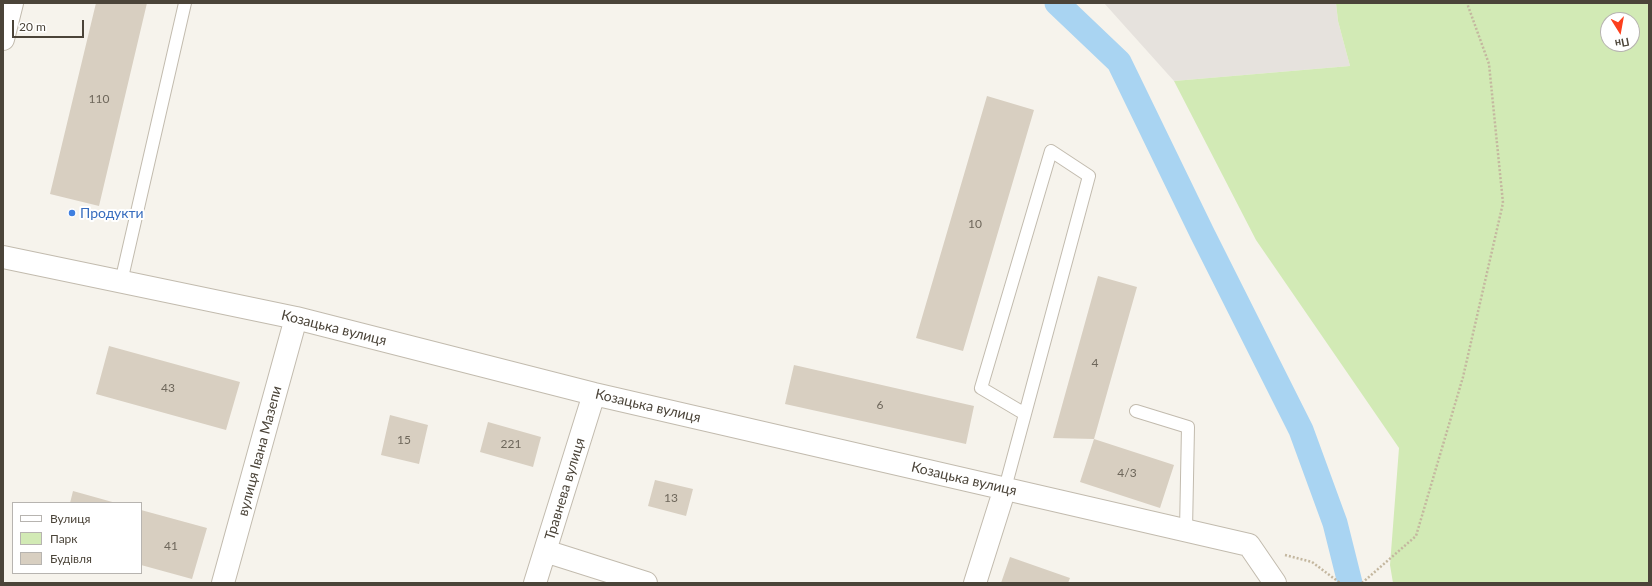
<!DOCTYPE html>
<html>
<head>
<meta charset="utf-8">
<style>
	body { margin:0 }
	#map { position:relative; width:1652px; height:586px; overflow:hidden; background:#f6f3ec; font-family:Lato,sans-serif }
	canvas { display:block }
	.frame { position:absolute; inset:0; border:4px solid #4b4439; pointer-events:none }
	.legend { position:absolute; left:12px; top:502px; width:130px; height:72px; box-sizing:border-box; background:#fff; border:1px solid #b7b4b0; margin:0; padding:5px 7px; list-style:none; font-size:12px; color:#4b4439 }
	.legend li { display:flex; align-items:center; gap:8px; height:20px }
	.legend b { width:20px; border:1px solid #b7b4b0 }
	.north { position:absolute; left:1600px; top:12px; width:40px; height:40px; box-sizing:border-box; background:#fff; border:1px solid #b7b4b0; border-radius:50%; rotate:169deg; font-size:11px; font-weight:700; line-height:16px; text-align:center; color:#4b4439 }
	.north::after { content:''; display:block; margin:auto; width:14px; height:18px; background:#fc3f1d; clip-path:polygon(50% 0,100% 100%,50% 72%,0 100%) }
	.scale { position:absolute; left:12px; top:20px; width:72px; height:18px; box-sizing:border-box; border:2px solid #4b4439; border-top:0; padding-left:5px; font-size:12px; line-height:14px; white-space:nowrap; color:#4b4439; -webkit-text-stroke:3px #fff; paint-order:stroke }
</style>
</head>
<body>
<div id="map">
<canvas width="1652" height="586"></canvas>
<div class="frame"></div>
<ul class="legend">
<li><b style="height:5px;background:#fff"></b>Вулиця</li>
<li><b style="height:11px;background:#d2eab5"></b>Парк</li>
<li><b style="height:11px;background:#d8cfc1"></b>Будівля</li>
</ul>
<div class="north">Пн</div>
<div class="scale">20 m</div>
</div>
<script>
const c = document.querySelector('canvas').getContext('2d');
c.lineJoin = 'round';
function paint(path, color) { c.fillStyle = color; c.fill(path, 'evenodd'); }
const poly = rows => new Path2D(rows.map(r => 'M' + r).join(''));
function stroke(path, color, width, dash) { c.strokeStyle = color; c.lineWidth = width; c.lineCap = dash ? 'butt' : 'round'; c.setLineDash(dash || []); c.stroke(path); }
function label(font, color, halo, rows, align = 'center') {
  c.font = font + ' Lato,sans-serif'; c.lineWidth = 4; c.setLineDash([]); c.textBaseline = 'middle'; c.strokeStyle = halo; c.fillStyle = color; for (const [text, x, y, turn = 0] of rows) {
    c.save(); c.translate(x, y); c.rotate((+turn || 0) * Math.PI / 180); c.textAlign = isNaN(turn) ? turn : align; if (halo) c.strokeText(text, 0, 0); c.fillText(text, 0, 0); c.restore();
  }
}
const industrial = poly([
	[1104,3,1336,3,1338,21,1350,66,1174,81]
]);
const green = poly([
	[1336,3,1649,3,1649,583,1393,583,1390,565,1399,448,1256,240,1174,81,1350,66,1338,21],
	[1608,20,1632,20,1632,44,1608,44]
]);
const canal = poly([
	[1057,3,1119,62,1202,233,1301,430,1335,523,1350,583]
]);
const building = poly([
	[96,3,147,3,99,206,50,194],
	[987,96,1034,110,963,351,916,338],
	[1098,276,1137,287,1094,439,1053,438],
	[109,346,240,382,226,430,96,394],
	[794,365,974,406,966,444,785,404],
	[390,415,428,425,419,464,381,455],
	[488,422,541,437,533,467,480,452],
	[1094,439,1174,465,1160,508,1080,482],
	[655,480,693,489,686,516,648,506],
	[73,491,116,503,70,503],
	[141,510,207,528,192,579,141,565],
	[1010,557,1070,578,1068,583,1001,583]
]);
const path = poly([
	[1285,555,1312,562,1340,583],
	[1362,583,1416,536,1463,377,1503,203,1489,64,1467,3]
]);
const service = poly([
	[121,282,185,3],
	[1136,411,1188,427,1186,530],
	[1005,488,1025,414,1089,176,1051,151,981,388,1025,414]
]);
const minor = poly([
	[3,39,12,3],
	[3,257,296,318,594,394,1249,545,1275,583],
	[545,551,646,583],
	[223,583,296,318],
	[535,583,594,394],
	[975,583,1005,488]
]);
const markers = [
	[72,213,4,"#3f7fe0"]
];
const numberNames = [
	["110",99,99],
	["10",975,224],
	["4",1095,363],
	["43",168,388],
	["6",880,405],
	["15",404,440],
	["221",511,444],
	["4/3",1127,473],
	["13",671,498],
	["41",171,546]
];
const shopNames = [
	["Продукти",80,213]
];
const streetNames = [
	["Козацька вулиця",334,328,14],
	["Козацька вулиця",648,406,13],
	["вулиця Івана Мазепи",260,451,-75],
	["Козацька вулиця",964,479,13],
	["Травнева вулиця",565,489,-73]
];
paint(industrial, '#e6e2dd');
paint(green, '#d2eab5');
stroke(canal, '#a9d4f2', 25);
paint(building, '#d8cfc1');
stroke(service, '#c2bbae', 14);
stroke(minor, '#c2bbae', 24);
stroke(path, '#c4b79f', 2.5, [2, 2]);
stroke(service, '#fff', 12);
stroke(minor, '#fff', 22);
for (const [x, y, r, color] of markers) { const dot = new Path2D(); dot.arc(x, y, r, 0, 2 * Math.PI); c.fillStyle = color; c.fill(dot); stroke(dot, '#fff', 1.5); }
label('12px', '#6e675b', null, numberNames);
label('14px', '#366cbe', '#fff', shopNames, 'left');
label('14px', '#4b4439', '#fff', streetNames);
</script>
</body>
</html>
